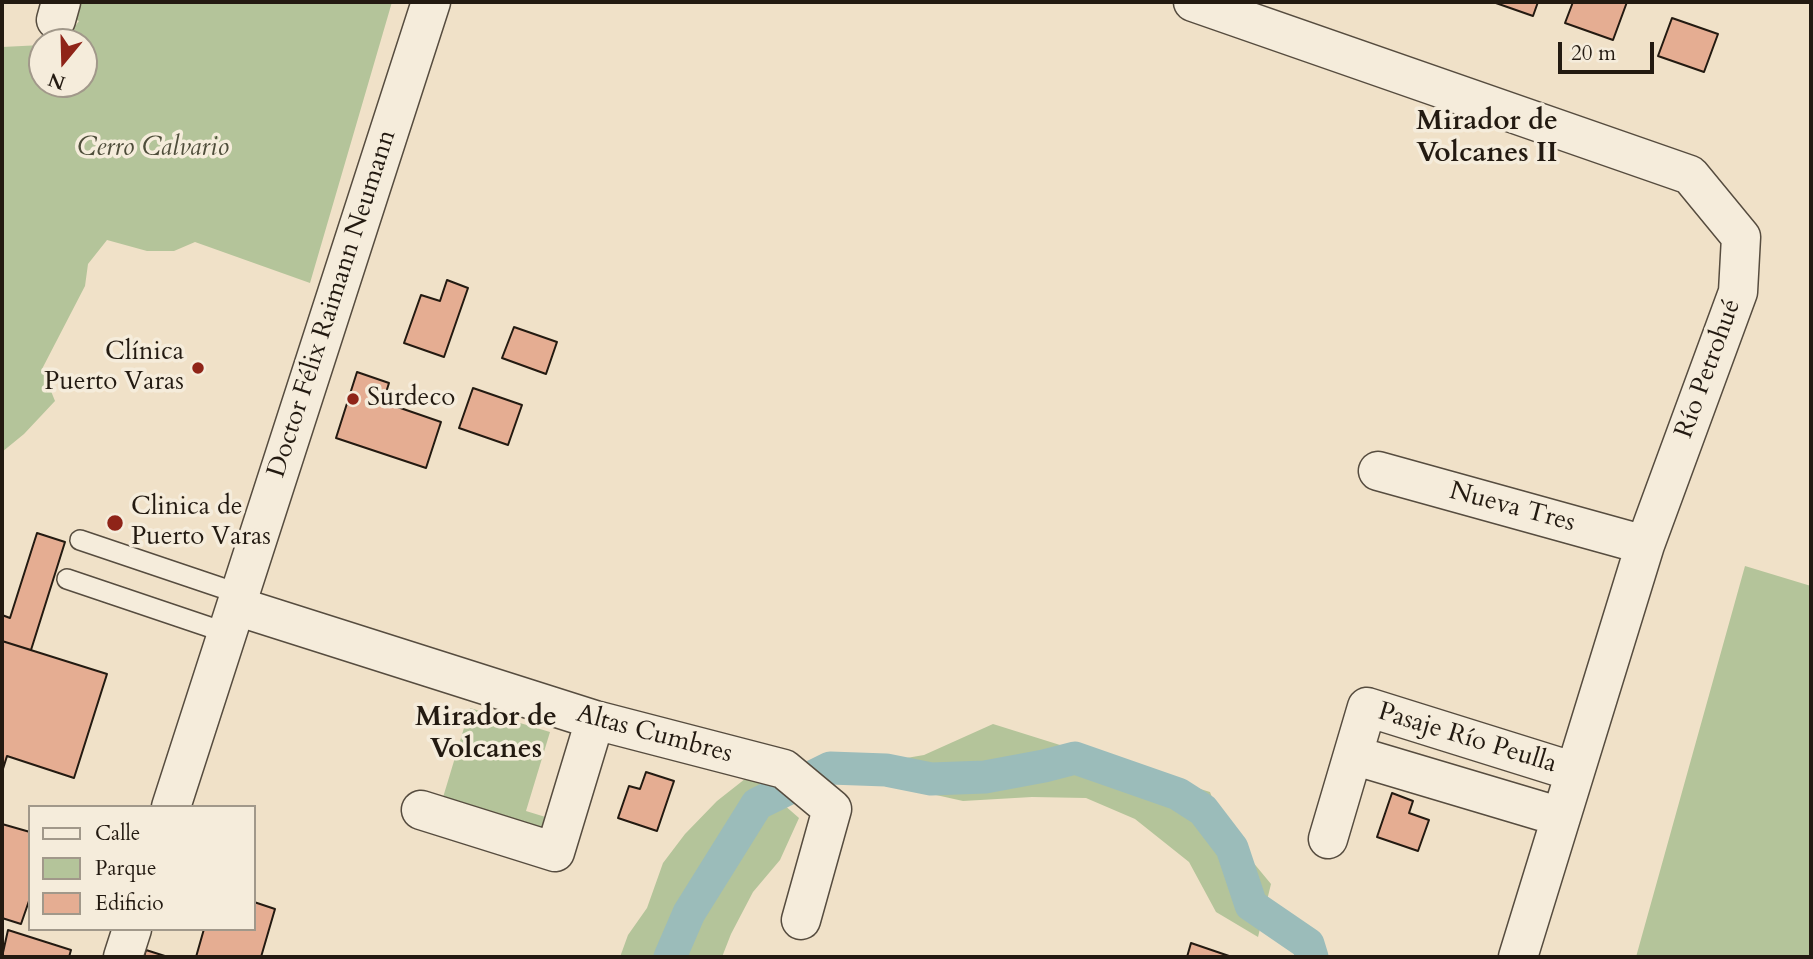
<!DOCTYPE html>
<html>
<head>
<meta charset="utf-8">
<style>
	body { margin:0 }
	#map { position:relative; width:1813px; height:959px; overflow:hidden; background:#f0e1c8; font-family:Cardo,serif }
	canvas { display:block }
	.frame { position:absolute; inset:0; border:4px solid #231a11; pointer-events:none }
	.legend { position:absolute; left:28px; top:805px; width:228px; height:126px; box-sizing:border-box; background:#f5ecdb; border:2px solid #a1988a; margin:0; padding:9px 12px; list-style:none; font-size:21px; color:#231a11 }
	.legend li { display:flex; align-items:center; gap:14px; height:35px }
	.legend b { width:35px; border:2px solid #a1988a }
	.north { position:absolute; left:28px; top:28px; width:70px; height:70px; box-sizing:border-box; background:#f5ecdb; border:2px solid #a1988a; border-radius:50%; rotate:199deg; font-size:19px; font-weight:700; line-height:28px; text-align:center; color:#231a11 }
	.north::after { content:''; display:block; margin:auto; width:24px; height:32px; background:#8f2418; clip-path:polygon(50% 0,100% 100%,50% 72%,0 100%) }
	.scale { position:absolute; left:1558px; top:42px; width:96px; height:32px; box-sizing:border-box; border:4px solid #231a11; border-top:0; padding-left:9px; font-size:21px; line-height:24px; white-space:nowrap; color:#231a11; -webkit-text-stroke:5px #f5ecdb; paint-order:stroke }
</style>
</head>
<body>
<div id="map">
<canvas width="1813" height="959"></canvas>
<div class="frame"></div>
<ul class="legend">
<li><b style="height:9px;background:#f5ecdb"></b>Calle</li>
<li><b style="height:19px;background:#b4c49a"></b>Parque</li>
<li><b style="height:19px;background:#e5ad92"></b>Edificio</li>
</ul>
<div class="north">N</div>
<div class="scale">20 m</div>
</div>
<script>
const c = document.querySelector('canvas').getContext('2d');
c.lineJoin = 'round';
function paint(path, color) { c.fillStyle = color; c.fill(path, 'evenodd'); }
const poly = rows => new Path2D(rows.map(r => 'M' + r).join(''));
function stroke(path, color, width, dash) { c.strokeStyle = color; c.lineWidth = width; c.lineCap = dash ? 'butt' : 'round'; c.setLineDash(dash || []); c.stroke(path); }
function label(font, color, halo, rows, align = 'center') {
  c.font = font + ' Cardo,serif'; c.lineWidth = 7; c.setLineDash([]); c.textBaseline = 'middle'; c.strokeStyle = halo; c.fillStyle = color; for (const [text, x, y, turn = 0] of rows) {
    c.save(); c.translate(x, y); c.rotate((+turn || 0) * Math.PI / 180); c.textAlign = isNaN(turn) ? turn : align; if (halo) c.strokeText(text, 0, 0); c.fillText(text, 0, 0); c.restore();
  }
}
const green = poly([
	[74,2,392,2,310,283,195,242,174,251,147,251,107,240,88,264,85,286,42,369,55,401,24,434,2,452,2,47,42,45,42,84,84,84,84,42,63,42,79,21,70,17],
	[1745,566,1811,586,1811,957,1636,957],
	[470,708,550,732,526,811,552,819,547,836,441,804],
	[993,724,1210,792,1223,826,1271,884,1258,937,1216,912,1189,862,1135,819,1086,798,1032,797,963,801,936,795,902,786,883,762,924,755],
	[750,775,799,818,780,860,753,892,731,934,722,957,620,957,628,935,647,908,663,863,685,834,717,801]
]);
const canal = poly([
	[670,957,689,913,757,804,830,768,886,770,931,779,985,777,1044,766,1075,758,1178,794,1203,810,1232,848,1251,905,1308,944,1312,957]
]);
const building = poly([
	[1493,2,1538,2,1533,16,1493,2],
	[1573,2,1627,2,1613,40,1565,23,1573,2],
	[1672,18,1718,34,1704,72,1658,56,1672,18],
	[447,280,468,288,444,357,404,343,421,295,440,301,447,280],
	[514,327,557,342,546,374,502,358,514,327],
	[357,372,389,383,383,402,441,422,426,468,336,438,357,372],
	[473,388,522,405,508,445,459,428,473,388],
	[37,533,65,542,31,650,2,641,2,615,10,618,37,533],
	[2,641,107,674,74,778,7,756,2,772,2,641],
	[646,772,674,781,657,831,618,818,629,786,640,789,646,772],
	[1392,793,1413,801,1409,813,1429,820,1418,851,1377,837,1392,793],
	[2,824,30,832,30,898,21,924,2,918,2,824],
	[254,902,275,909,261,957,196,957,204,929,254,929,254,902],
	[8,930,71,950,69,957,2,957,8,930],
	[1191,943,1232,957,1187,957,1191,943],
	[146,950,168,957,144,957,146,950]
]);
const service = poly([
	[80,540,240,594],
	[67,579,227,633]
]);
const minor = poly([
	[1193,2,1690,175,1741,237,1738,292,1645,545,1518,957],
	[56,20,61,2],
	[1378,471,1645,545],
	[236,606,595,720,784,769,832,809,801,920],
	[1353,755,1561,817],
	[171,807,431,2],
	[421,810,555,852,595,720],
	[1328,839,1367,707,1575,772],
	[123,957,132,929]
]);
const markers = [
	[198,368,7,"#8f2418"],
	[353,399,7,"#8f2418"],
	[115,523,9,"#8f2418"]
];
const parkNames = [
	["Cerro Calvario",153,149]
];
const streetNames = [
	["Doctor Félix Raimann Neumann",333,304,-72],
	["Río Petrohué",1709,369,-70],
	["Nueva Tres",1512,508,15],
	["Altas Cumbres",654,735,15],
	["Pasaje Río Peulla",1467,739,17]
];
const poiNames = [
	["Clínica",184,353,"right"],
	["Puerto Varas",184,383,"right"],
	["Surdeco",367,399],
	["Clinica de",131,508],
	["Puerto Varas",131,538]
];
const neighbourhoodNames = [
	["Mirador de",1487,123],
	["Volcanes II",1487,155],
	["Mirador de",486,719],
	["Volcanes",486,751]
];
paint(green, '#b4c49a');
stroke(canal, '#9bbcba', 33);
paint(building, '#e5ad92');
stroke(building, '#231a11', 2);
stroke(service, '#564c3f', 22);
stroke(minor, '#564c3f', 41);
stroke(service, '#f5ecdb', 19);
stroke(minor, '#f5ecdb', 38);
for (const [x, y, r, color] of markers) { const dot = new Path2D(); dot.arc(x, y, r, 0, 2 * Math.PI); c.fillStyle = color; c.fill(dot); stroke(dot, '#f5ecdb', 2.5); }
label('italic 26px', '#4e4d3a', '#f5ecdb', parkNames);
label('26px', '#231a11', '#f5ecdb', streetNames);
label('26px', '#231a11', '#f5ecdb', poiNames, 'left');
label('bold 28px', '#231a11', '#f5ecdb', neighbourhoodNames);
</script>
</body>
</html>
